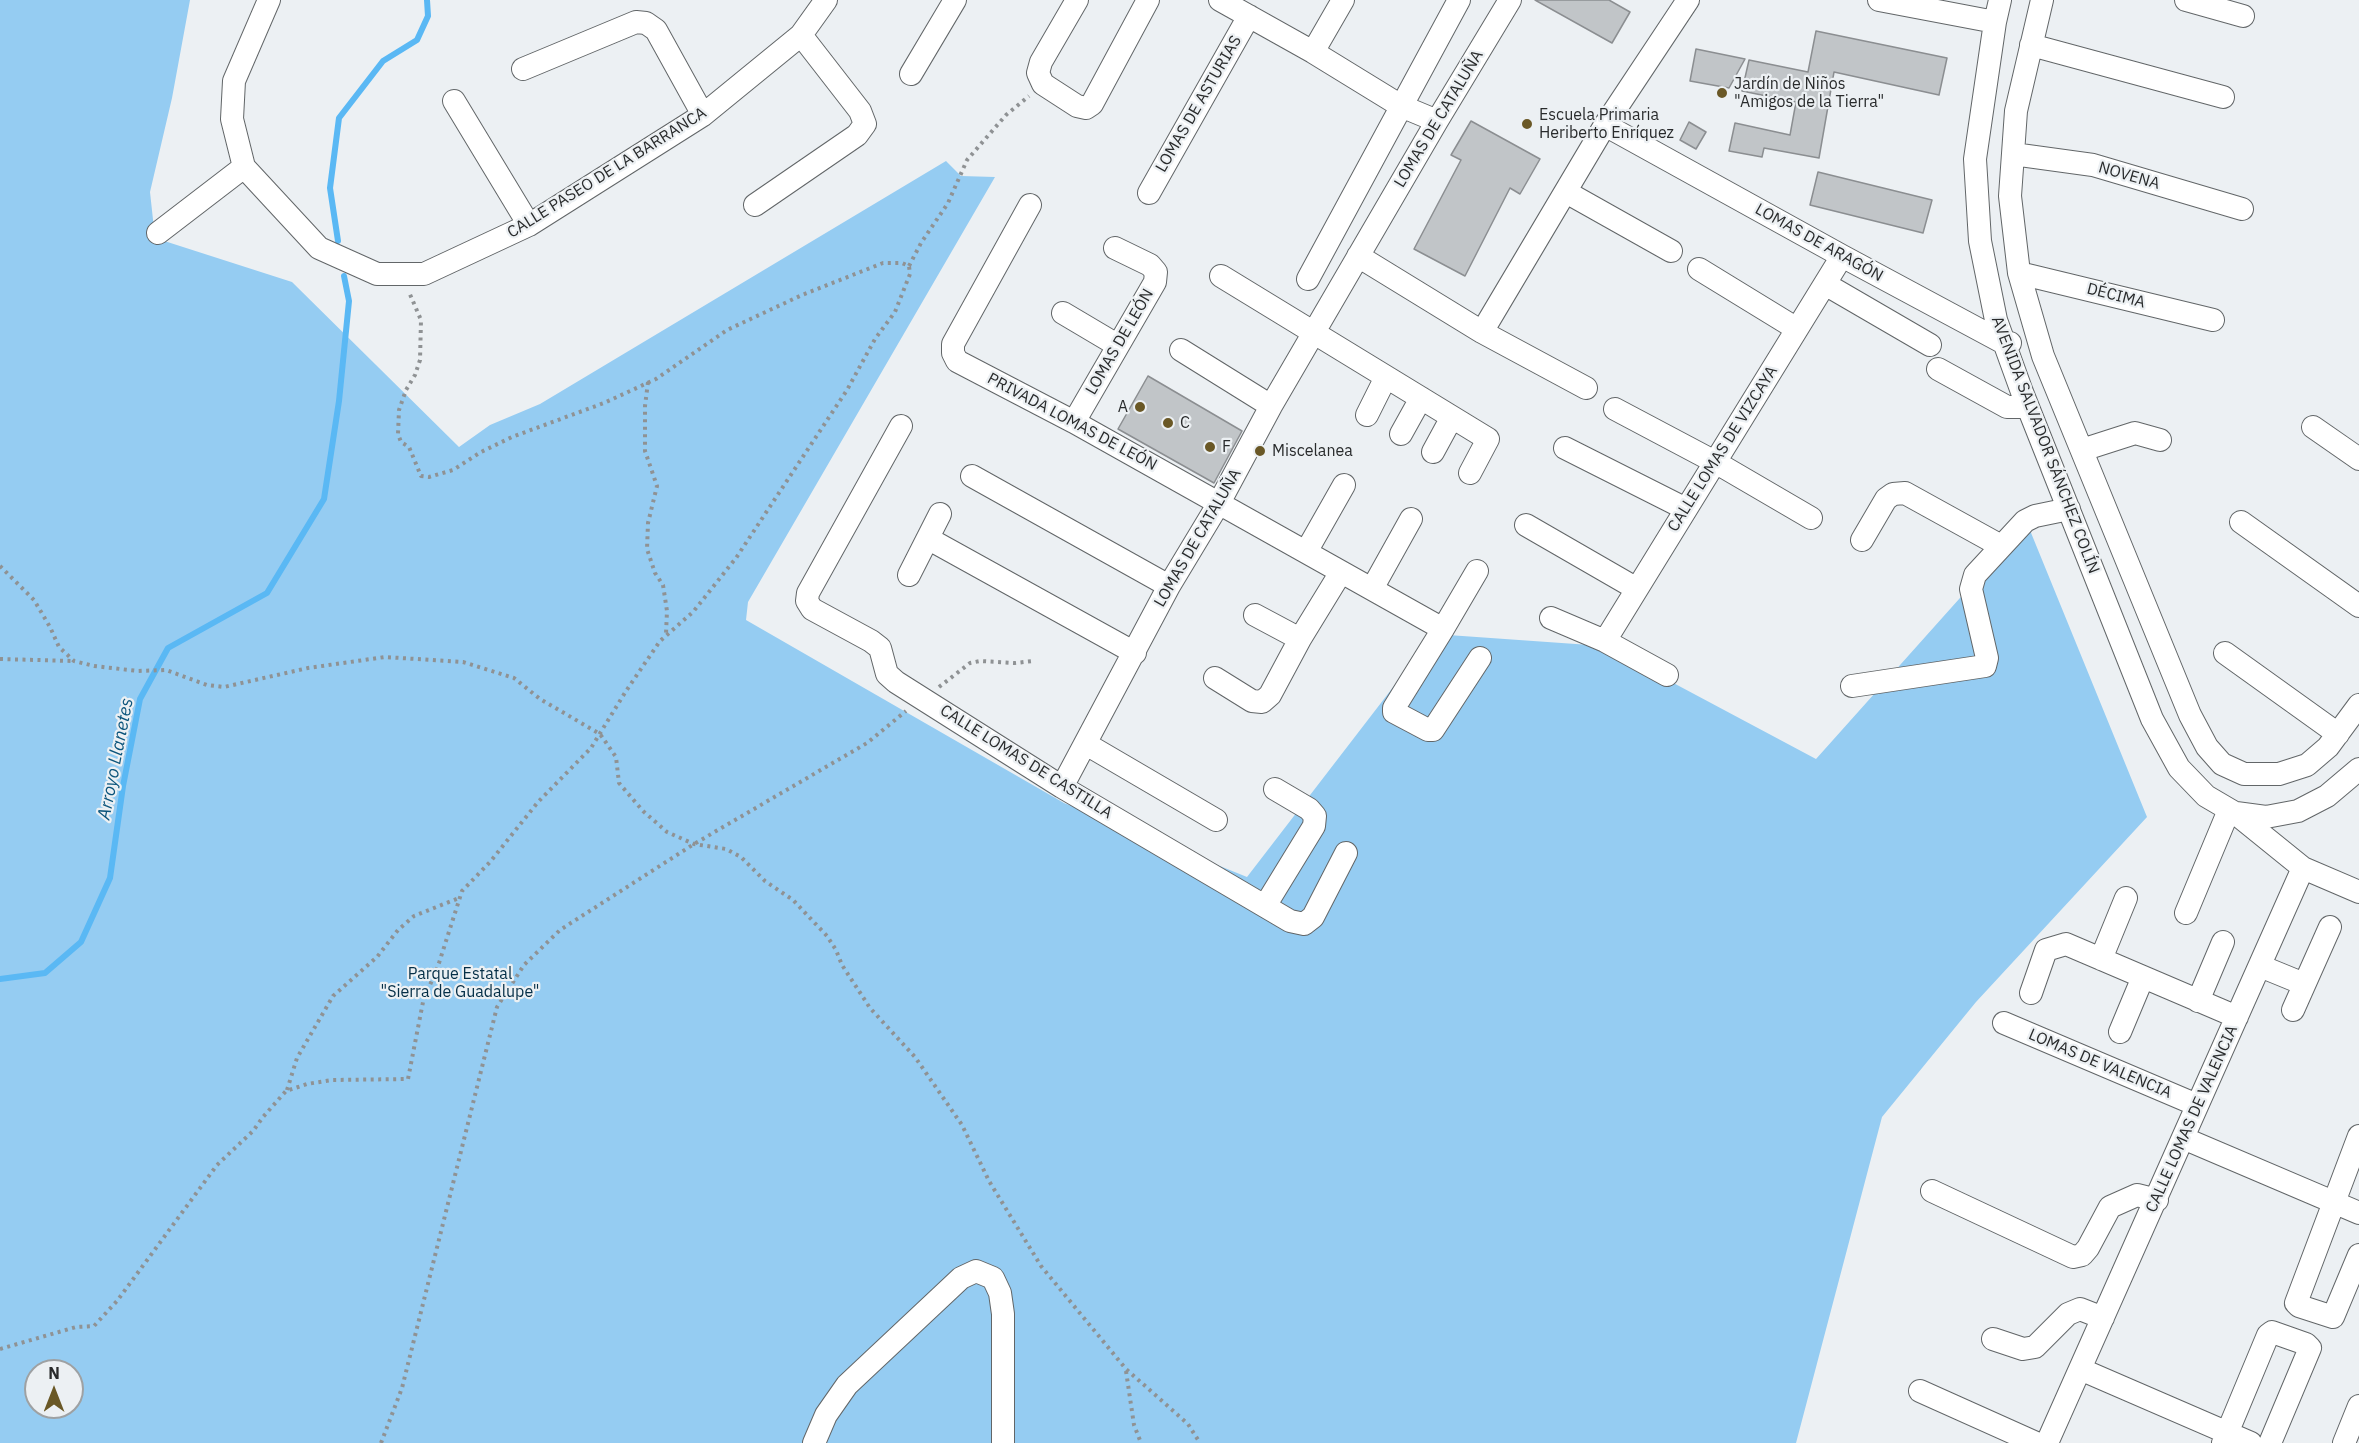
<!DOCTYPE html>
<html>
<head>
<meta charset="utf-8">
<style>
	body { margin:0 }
	#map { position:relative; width:2359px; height:1443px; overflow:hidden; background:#ecf0f3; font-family:"IBM Plex Sans",sans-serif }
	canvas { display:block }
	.north { position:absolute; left:24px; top:1359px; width:60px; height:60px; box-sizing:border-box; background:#ecf0f3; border:2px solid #9ea1a3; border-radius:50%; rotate:0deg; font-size:16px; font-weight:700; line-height:24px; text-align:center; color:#292b2c }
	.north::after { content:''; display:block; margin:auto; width:21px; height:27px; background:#6a5826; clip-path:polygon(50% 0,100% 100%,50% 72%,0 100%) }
</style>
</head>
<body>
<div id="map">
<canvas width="2359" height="1443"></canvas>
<div class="north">N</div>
</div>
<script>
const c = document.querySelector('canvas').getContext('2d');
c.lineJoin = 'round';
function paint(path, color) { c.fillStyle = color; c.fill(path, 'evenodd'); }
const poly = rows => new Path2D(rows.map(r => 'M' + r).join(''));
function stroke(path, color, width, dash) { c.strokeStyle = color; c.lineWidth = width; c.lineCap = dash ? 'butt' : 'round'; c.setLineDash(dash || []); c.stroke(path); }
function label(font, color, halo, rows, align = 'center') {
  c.font = font + ' "IBM Plex Sans",sans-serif'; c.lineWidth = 4.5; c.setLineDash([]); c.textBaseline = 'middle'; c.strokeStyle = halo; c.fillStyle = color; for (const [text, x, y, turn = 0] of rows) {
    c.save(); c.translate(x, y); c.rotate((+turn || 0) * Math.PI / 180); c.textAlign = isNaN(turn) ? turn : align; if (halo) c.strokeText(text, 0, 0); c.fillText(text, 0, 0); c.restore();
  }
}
const green = poly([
	[0,0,190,0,172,98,150,192,155,238,292,282,459,447,490,425,540,404,946,161,961,176,995,177,748,602,746,620,1064,803,1247,877,1434,634,1604,646,1816,759,2027,523,2147,817,1976,1002,1882,1117,1796,1443,0,1443],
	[36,1371,72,1371,72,1407,36,1407]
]);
const stream = poly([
	[338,241,330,188,339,118,383,61,417,40,428,16,427,0],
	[0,979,45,973,81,942,110,878,123,786,140,699,168,648,267,593,324,499,339,401,349,301,344,276]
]);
const building = poly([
	[1535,0,1609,0,1630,12,1612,43,1535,0],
	[1816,31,1947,58,1939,95,1834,72,1819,158,1764,148,1762,157,1729,151,1735,123,1790,135,1796,102,1742,91,1749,60,1808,72,1816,31],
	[1696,49,1745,59,1729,88,1690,81,1696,49],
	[1471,121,1540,159,1520,194,1510,188,1465,276,1414,249,1461,160,1451,155,1471,121],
	[1689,122,1706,132,1696,149,1680,140,1689,122],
	[1818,172,1932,200,1923,233,1810,205,1818,172],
	[1148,376,1242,431,1214,483,1118,429,1148,376]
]);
const path = poly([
	[909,266,921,243,948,203,967,160,1006,115,1029,96],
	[648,382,645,406,645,451,657,486,648,523,647,549,655,573,663,585,667,611,666,634],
	[0,566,34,600,50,627,59,647,74,661,94,666,138,671,166,670,207,685,224,687,308,668,385,657,463,662,514,678,540,699,600,734,616,757,619,783,643,811,667,832,694,844,726,849,741,857,765,881,793,900,827,936,836,950,842,965,870,1008,915,1057,962,1125,989,1181,1041,1266,1126,1369,1188,1424,1200,1443],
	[0,659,73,661],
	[939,687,970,663,980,661,1015,663,1033,661],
	[287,1090,297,1058,333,996,377,957,398,930,414,916,459,898],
	[0,1349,76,1327,94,1326,117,1301,217,1165,253,1131,263,1117,286,1091,307,1084,332,1080,408,1079,423,1002,439,963,462,891,490,862,538,802,591,748,626,691,660,641,693,612,736,558,847,390,875,339,895,312,910,274,909,266,902,263,883,263,802,295,727,330,656,379,604,403,512,437,481,452,453,470,429,477,421,476,409,447,401,442,398,434,399,410,406,390,415,375,420,360,421,320,409,292],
	[1126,1371,1134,1425,1141,1443],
	[381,1443,402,1388,497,1007,524,965,560,930,694,844,867,743,906,711]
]);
const minor = poly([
	[269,0,234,81,232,119,244,167,319,248,377,274,424,274,529,225,703,115,801,35,826,0],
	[1077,0,1041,62,1038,73,1043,84,1077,106,1086,108,1092,104,1148,0],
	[1220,0,1313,52,1401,106,1437,121],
	[1879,0,1995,22],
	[2000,0,1995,22,1975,159,1980,241,1996,320,2022,392,2152,719,2179,768,2206,796,2235,813,2303,868,2359,892],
	[2042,0,2016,111,2010,196,2019,273,2043,356,2190,715,2207,747,2222,764,2244,774,2279,774,2307,765,2328,747,2359,705],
	[2186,0,2243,16],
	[2031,45,2223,97],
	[1313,52,1343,0],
	[523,69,636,22,646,23,656,30,703,115],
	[911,74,955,0],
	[454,101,529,225],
	[1605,125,1842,256,2004,343,2010,343],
	[2013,154,2093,165,2242,209],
	[1566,192,1671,251],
	[1149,193,1249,16],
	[755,205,857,135,865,124,860,111,801,35],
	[1030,205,953,344,953,353,957,361,1074,422,1443,629],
	[158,233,244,167],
	[1358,256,1482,332,1586,388],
	[1699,269,1797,329],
	[2019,273,2213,320],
	[1221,276,1488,439,1470,473],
	[1308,279,1459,0],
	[1825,284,1930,345],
	[1063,313,1117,345],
	[1482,332,1605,125,1688,0],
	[1181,350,1271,406],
	[1938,369,2007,407,2028,407],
	[1615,409,1715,462,1811,518],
	[1367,415,1386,377],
	[1074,422,1155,282,1156,272,1150,265,1115,248],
	[901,426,808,593,807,601,812,609,871,641,880,648,887,674,896,682,1062,787,1290,921,1304,924,1313,917,1346,853],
	[2313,427,2359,459],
	[1401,434,1421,398],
	[1565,448,1686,509],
	[2082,450,2135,433,2160,440],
	[1433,452,1452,417],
	[972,476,1169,586],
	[2241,522,2359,606],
	[1526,525,1637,589],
	[929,539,1135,653],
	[1862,540,1886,499,1893,494,1905,493,2001,546],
	[1306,552,1344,485],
	[1477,571,1443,629,1394,708,1394,712,1428,730,1433,730,1480,658],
	[909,575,940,514],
	[1372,589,1411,519],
	[1255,615,1300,639],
	[1551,618,1605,641,1667,675],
	[1605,641,1842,256],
	[2225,653,2338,734],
	[1215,678,1252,701,1262,702,1270,695,1300,639,1341,572],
	[1852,686,1985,666,1987,658,1971,589,1975,575,2025,521,2035,516,2069,509],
	[1086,744,1216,820],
	[1062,787,1169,586,1219,503,1271,406,1437,121,1510,0],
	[2236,813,2266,817,2298,811,2327,796,2359,769],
	[1265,906,1314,826,1315,816,1309,809,1275,789],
	[2186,913,2229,810],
	[2101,959,2126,898],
	[2260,966,2304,984],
	[2031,993,2046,950,2066,944,2237,1017],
	[2198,1001,2223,942],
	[2293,1010,2330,927],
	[2004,1023,2197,1105],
	[2120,1032,2143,977],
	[2359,1136,2296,1303,2299,1306,2333,1317,2359,1255],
	[2183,1138,2359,1213],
	[1932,1191,2073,1257,2082,1255,2088,1248,2110,1207,2137,1195,2157,1200],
	[1993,1339,2023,1349,2035,1347,2068,1314,2080,1309,2103,1318],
	[2080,1369,2251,1443],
	[1920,1391,2036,1443],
	[814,1443,826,1415,847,1385,961,1278,976,1271,993,1278,1000,1293,1003,1314,1003,1443],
	[2047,1443,2303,868],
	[2223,1443,2268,1335,2272,1332,2306,1344,2310,1348,2270,1443],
	[2344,1443,2359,1406]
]);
const markers = [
	[1722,93,6,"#6a5826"],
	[1527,124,6,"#6a5826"],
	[1140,407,6,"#6a5826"],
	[1168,423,6,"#6a5826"],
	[1210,447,6,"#6a5826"],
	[1260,451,6,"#6a5826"]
];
const poiNames = [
	["Jardín de Niños",1734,84],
	["\"Amigos de la Tierra\"",1734,102],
	["Escuela Primaria",1539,115],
	["Heriberto Enríquez",1539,133],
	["A",1128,407,"right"],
	["C",1180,423],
	["F",1222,447],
	["Miscelanea",1272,451]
];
const streetNames = [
	["LOMAS DE ASTURIAS",1199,104,-60],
	["LOMAS DE CATALUÑA",1439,119,-59],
	["CALLE PASEO DE LA BARRANCA",607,173,-32],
	["NOVENA",2129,176,16],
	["LOMAS DE ARAGÓN",1819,243,29],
	["DÉCIMA",2116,296,14],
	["LOMAS DE LEÓN",1120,342,-60],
	["PRIVADA LOMAS DE LEÓN",1072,422,28],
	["AVENIDA SALVADOR SÁNCHEZ COLÍN",2045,445,69],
	["CALLE LOMAS DE VIZCAYA",1723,449,-58],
	["LOMAS DE CATALUÑA",1198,538,-60],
	["CALLE LOMAS DE CASTILLA",1026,762,32],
	["LOMAS DE VALENCIA",2100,1064,23],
	["CALLE LOMAS DE VALENCIA",2192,1119,-66]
];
const parkNames = [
	["Parque Estatal",460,974],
	["\"Sierra de Guadalupe\"",460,992]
];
const waterNames = [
	["Arroyo Llanetes",116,759,-79]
];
paint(green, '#95ccf2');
stroke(stream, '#5ab8f4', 6);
paint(building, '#c1c5c8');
stroke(building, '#8b8e91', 1.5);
stroke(minor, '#626668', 24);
stroke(path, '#8f9294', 4, [3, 4.5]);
stroke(minor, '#fff', 22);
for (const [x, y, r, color] of markers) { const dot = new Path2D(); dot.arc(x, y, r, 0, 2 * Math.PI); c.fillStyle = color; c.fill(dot); stroke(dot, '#ecf0f3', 2); }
label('16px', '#292b2c', '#ecf0f3', poiNames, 'left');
label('16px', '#292b2c', '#ecf0f3', streetNames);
label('16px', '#052f47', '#ecf0f3', parkNames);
label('italic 18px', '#0c557c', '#ecf0f3', waterNames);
</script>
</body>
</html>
